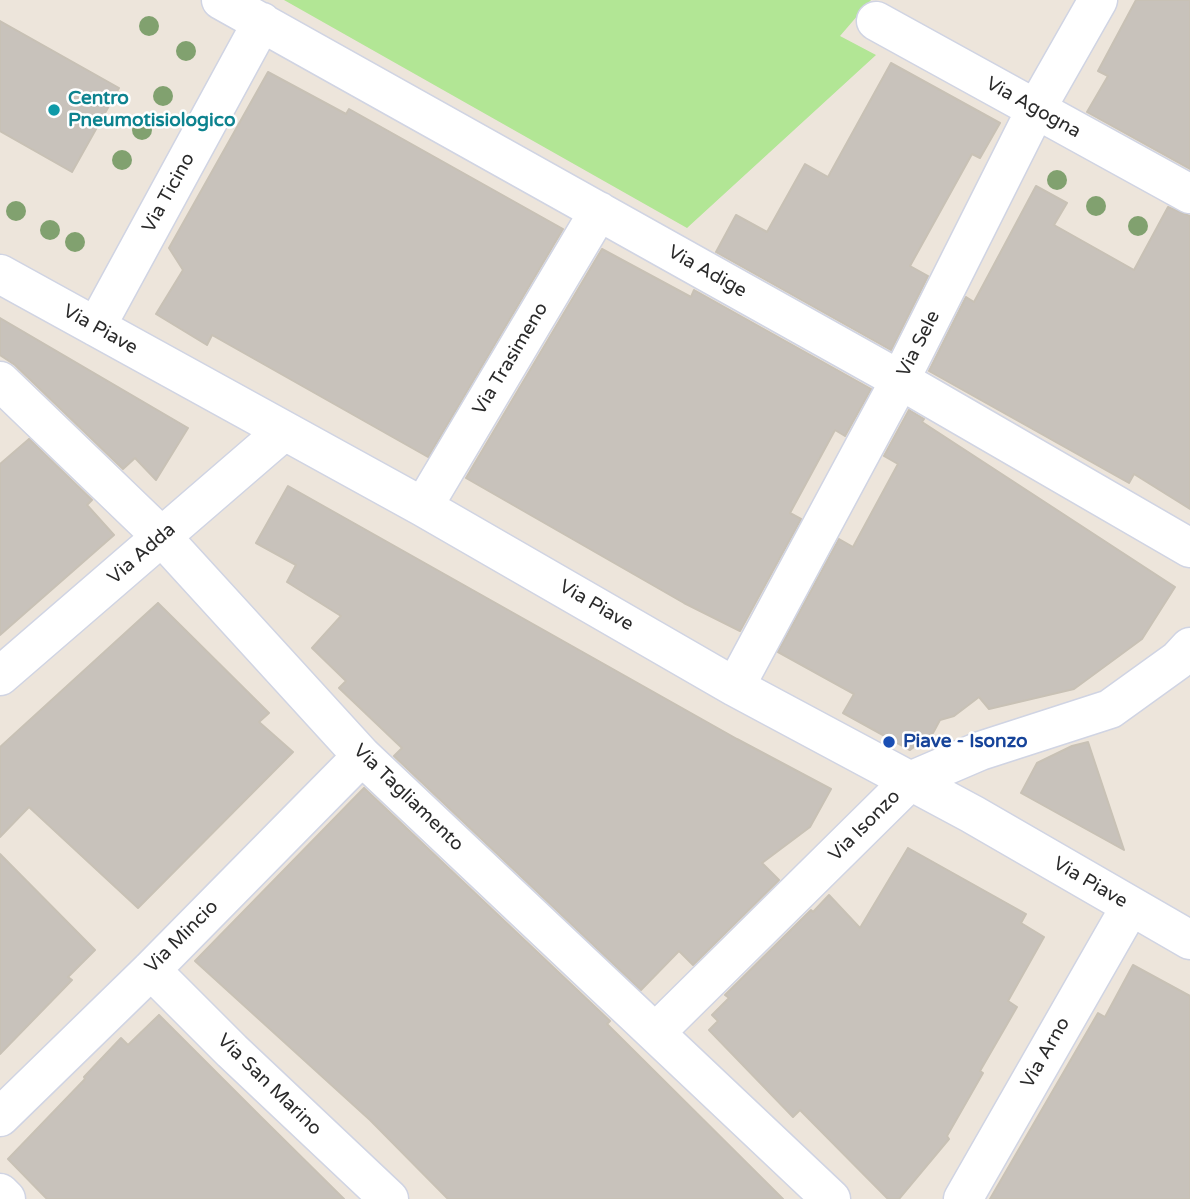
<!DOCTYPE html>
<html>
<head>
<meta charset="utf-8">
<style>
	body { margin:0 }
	canvas { display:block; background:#ede5db }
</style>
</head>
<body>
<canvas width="1190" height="1199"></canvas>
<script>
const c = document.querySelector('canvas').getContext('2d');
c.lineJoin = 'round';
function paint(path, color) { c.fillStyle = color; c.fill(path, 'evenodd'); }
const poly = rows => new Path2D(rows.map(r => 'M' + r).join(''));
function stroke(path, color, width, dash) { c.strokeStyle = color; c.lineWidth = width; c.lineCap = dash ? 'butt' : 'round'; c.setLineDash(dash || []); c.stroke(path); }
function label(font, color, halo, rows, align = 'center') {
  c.font = font + ' "Varela Round",sans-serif'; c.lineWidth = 5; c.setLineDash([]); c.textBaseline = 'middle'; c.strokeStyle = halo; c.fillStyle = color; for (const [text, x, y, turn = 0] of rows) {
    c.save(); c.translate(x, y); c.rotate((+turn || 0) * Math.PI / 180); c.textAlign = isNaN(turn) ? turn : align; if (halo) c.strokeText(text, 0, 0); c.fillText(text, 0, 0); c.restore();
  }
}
const green = poly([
	[284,0,871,0,840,36,876,55,687,228]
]);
const building = poly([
	[1136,0,1190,0,1190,169,1087,112,1108,76,1098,71,1136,0],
	[0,21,119,88,72,172,0,131,0,21],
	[891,63,1000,123,980,158,972,154,910,266,928,276,891,350,716,252,736,215,767,232,805,164,828,177,891,63],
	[268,72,346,114,349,109,563,229,428,457,212,335,207,345,156,314,183,270,169,248,268,72],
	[1036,186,1067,203,1054,225,1134,270,1168,207,1190,216,1190,509,1134,474,1129,483,929,371,966,297,974,302,1036,186],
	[602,249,691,297,694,290,871,389,845,436,835,430,790,513,801,519,740,631,684,603,466,478,602,249],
	[0,318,188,428,156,480,135,458,123,469,15,365,0,355,0,318],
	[909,410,924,419,922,422,1175,587,1142,639,1074,689,989,709,979,697,954,716,940,720,933,733,910,750,843,713,854,694,778,652,839,539,853,547,898,464,884,456,909,410],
	[29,439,92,500,87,505,114,535,0,635,0,464,29,439],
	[288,486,737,739,831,789,810,827,762,863,779,880,693,965,679,951,641,990,394,756,402,748,339,688,346,681,312,648,341,616,287,582,296,565,256,543,288,486],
	[158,603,269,713,259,722,293,752,138,908,29,807,0,837,0,747,158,603],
	[1088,742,1124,850,1021,793,1037,763,1072,746,1088,742],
	[364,788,610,1021,607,1024,783,1199,448,1199,370,1120,195,961,364,788],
	[908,848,1026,914,1021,923,1044,937,1008,1001,1017,1007,980,1071,983,1073,947,1136,949,1139,899,1199,888,1199,800,1110,793,1117,709,1030,718,1021,712,1015,729,998,725,995,811,910,813,912,829,895,860,928,908,848],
	[0,854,95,950,68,977,72,980,0,1054,0,854],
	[1133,965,1190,996,1190,1199,990,1199,1098,1013,1105,1017,1133,965],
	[159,1015,260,1116,344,1199,47,1199,8,1159,85,1079,84,1077,121,1038,128,1045,159,1015]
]);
const minor = poly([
	[221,0,900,380,1190,548],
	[876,21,1190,194],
	[0,274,423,507,735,687,972,814,1190,940],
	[96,327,262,22],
	[0,381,162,537,362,756,831,1199],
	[423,507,599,211],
	[0,676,284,431],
	[735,687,900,380,1036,109,1098,0],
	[151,970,232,1051,389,1199],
	[656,1032,910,781,980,751,1110,709,1178,660,1190,647],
	[0,1117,151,970,362,756],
	[0,1193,6,1199],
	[963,1199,1130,907]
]);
const trees = [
	[149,26],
	[186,51],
	[163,96],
	[142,130],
	[122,160],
	[1057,180],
	[1096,206],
	[16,211],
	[1138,226],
	[50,230],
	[75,242]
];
const markers = [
	[54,110,7,"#0f9aa8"],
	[889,742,7,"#1a4fb4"]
];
const cultureNames = [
	["Centro",68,99],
	["Pneumotisiologico",68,121]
];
const streetNames = [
	["Via Agogna",1033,108,29],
	["Via Ticino",169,193,-61],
	["Via Adige",707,272,29],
	["Via Piave",100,330,29],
	["Via Sele",919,344,-63],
	["Via Trasimeno",511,359,-59],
	["Via Adda",142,554,-41],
	["Via Piave",596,606,30],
	["Via Tagliamento",408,798,44],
	["Via Isonzo",865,826,-45],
	["Via Piave",1090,883,30],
	["Via Mincio",182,937,-45],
	["Via Arno",1046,1053,-60],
	["Via San Marino",269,1085,44]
];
const transitNames = [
	["Piave - Isonzo",903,742]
];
paint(green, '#b2e695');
paint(building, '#c8c2bb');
stroke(building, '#c8c1b5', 2);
stroke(minor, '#d0d4e3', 41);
stroke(minor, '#fff', 38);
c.fillStyle = '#81a16f';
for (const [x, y] of trees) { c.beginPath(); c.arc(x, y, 10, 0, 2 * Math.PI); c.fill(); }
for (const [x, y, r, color] of markers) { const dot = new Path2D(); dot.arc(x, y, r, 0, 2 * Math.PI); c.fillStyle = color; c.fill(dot); stroke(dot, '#fff', 2.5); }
label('bold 19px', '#0d838f', '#fff', cultureNames, 'left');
label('19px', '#2a2a2a', '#fff', streetNames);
label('bold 19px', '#164399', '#fff', transitNames, 'left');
</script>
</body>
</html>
